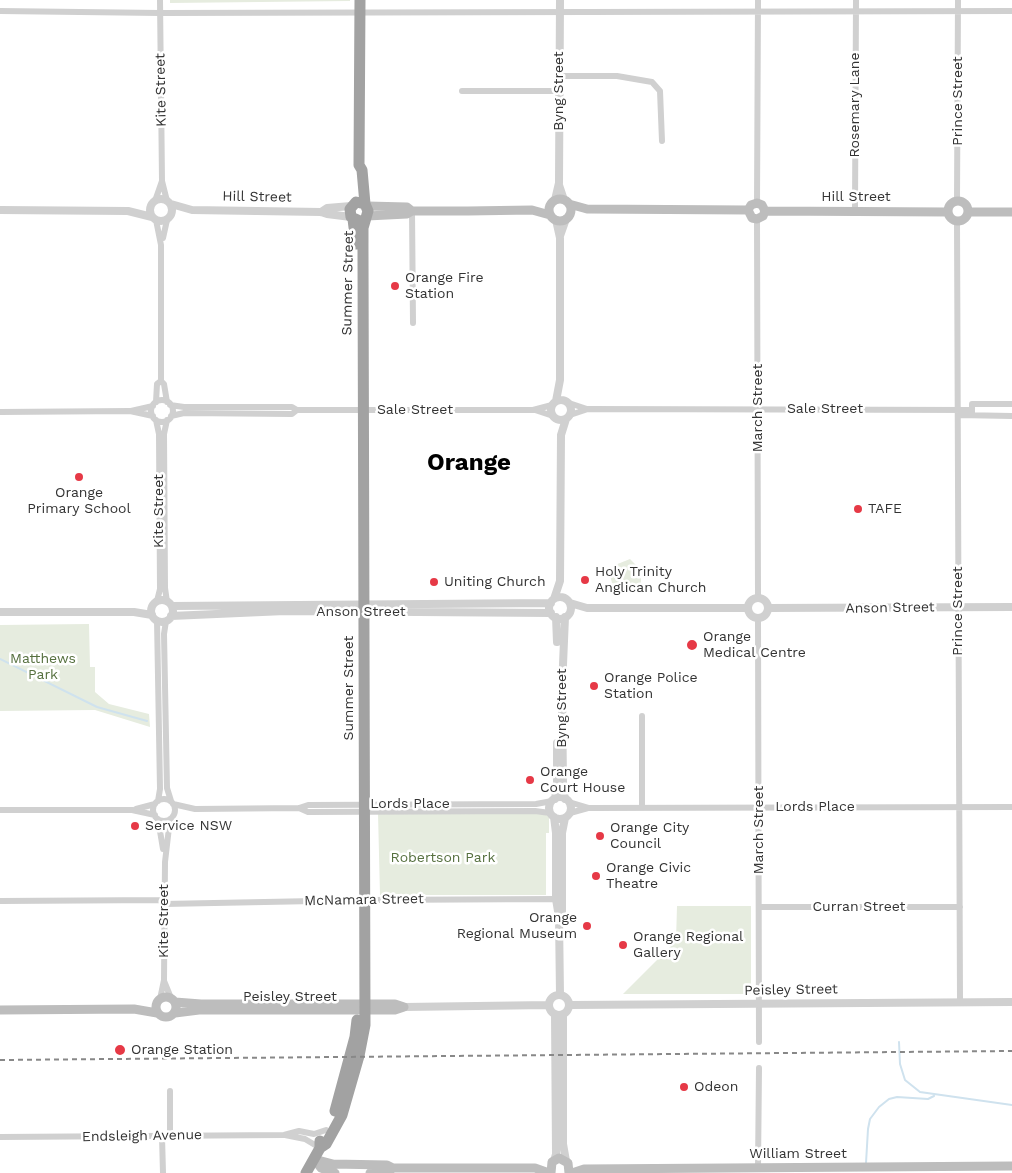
<!DOCTYPE html>
<html>
<head>
<meta charset="utf-8">
<style>
	body { margin:0 }
	canvas { display:block; background:#fff }
</style>
</head>
<body>
<canvas width="1012" height="1173"></canvas>
<script>
const c = document.querySelector('canvas').getContext('2d');
c.lineJoin = 'round';
function paint(path, color) { c.fillStyle = color; c.fill(path, 'evenodd'); }
const poly = rows => new Path2D(rows.map(r => 'M' + r).join(''));
function stroke(path, color, width, dash) { c.strokeStyle = color; c.lineWidth = width; c.lineCap = dash ? 'butt' : 'round'; c.setLineDash(dash || []); c.stroke(path); }
function label(font, color, halo, rows, align = 'center') {
  c.font = font + ' "Work Sans",sans-serif'; c.lineWidth = 5; c.setLineDash([]); c.textBaseline = 'middle'; c.strokeStyle = halo; c.fillStyle = color; for (const [text, x, y, turn = 0] of rows) {
    c.save(); c.translate(x, y); c.rotate((+turn || 0) * Math.PI / 180); c.textAlign = isNaN(turn) ? turn : align; if (halo) c.strokeText(text, 0, 0); c.fillText(text, 0, 0); c.restore();
  }
}
const green = poly([
	[170,0,350,0,350,1,170,3],
	[630,559,641,570,641,584,626,584,621,588,612,583,610,575,615,565],
	[89,624,90,667,95,667,95,692,109,704,149,714,150,727,95,710,0,711,0,625],
	[378,813,545,814,549,817,549,833,546,833,546,895,380,895],
	[677,906,751,906,751,994,623,994,676,941]
]);
const stream = poly([
	[0,659,97,707,147,721],
	[899,1042,900,1064,905,1080,920,1092,1012,1105],
	[866,1163,868,1129,870,1119,879,1107,889,1099,897,1097,928,1099,934,1096]
]);
const minor = poly([
	[160,0,162,181,167,201],
	[0,11,160,13,1012,11],
	[559,76,617,76,652,82,660,91,662,141],
	[462,91,559,91],
	[155,201,162,181],
	[957,201,958,0],
	[757,203,758,0],
	[412,211,413,323],
	[855,211,856,0],
	[757,219,758,598],
	[156,220,161,245,161,381,157,384,156,402],
	[957,222,960,1001],
	[163,238,167,220],
	[161,381,164,384,167,402],
	'151 411a11 11 0 1 1 22 0a11 11 0 1 1-22 0Z',
	[569,403,587,409],
	[170,405,184,407,292,407,297,410],
	[535,410,553,416],
	[131,411,153,406],
	[0,412,130,411,153,416],
	[972,412,972,404,1012,404],
	[570,415,588,409,972,410],
	[958,415,1012,416],
	[171,416,184,413,292,414,297,410,533,410,552,405],
	[156,420,159,434,160,589,157,601],
	[167,602,165,588,164,434,167,420],
	[758,619,759,1042],
	[157,620,160,789,158,801],
	[166,621,164,634,167,788,171,801],
	[642,716,642,807],
	'153 810a11 11 0 1 1 22 0a11 11 0 1 1-22 0Z',
	[569,802,589,808,1012,807],
	[173,804,195,809,299,808,308,805,536,804,552,801],
	[299,808,308,812,535,811,550,813],
	[136,809,155,804],
	[0,810,132,810,155,815],
	[570,813,588,808],
	[158,819,163,849],
	[0,901,164,900],
	[164,904,365,900,556,899,558,902],
	[759,907,960,907],
	[164,981,171,998],
	[160,999,164,980,165,862,170,819],
	[170,1135,170,1091],
	[285,1135,305,1139,320,1148],
	[162,1136,163,1173],
	[0,1137,284,1135,299,1131,314,1134,326,1130],
	[758,1168,759,1068]
]);
const tertiary = poly([
	[559,185,564,200],
	'150 210a11 11 0 1 1 22 0a11 11 0 1 1-22 0Z',
	[555,200,559,183,560,0],
	[171,204,192,210,321,212,327,214,351,217],
	[0,210,128,211,152,217],
	[321,212,327,208,351,206],
	[560,236,566,219],
	'551 410a10 10 0 1 1 20 0a10 10 0 1 1-20 0Z',
	[556,401,560,380,560,238,556,220],
	'549 608a11 11 0 1 1 22 0a11 11 0 1 1-22 0Z',
	'748 608a10 10 0 1 1 20 0a10 10 0 1 1-20 0Z',
	[554,599,560,581,561,435,566,419],
	'151 611a11 11 0 1 1 22 0a11 11 0 1 1-22 0Z',
	[570,603,587,608,747,608],
	[172,606,551,603],
	[768,608,1012,607],
	[0,612,134,612,152,615],
	[171,616,285,611,551,613],
	[556,617,557,642],
	[565,617,562,688,563,785,565,799],
	'549 808a11 11 0 1 1 22 0a11 11 0 1 1-22 0Z',
	[555,799,557,785,557,743],
	[554,817,556,833,556,899,559,917,560,995],
	[559,917,562,911,562,833,565,818],
	'549 1005a10 10 0 1 1 20 0a10 10 0 1 1-20 0Z',
	[570,1005,1012,1002],
	[404,1007,549,1005],
	[563,1014,563,1144,566,1161],
	[554,1161,556,1154,555,1014]
]);
const secondary = poly([
	'549 210a11 11 0 1 1 22 0a11 11 0 1 1-22 0Z',
	'948 211a10 10 0 1 1 20 0a10 10 0 1 1-20 0Z',
	[569,204,587,209,748,210],
	[367,206,407,207,412,211],
	[748,210,752,218,757,219,763,216,765,211],
	[748,210,751,205,757,203,762,205,765,211],
	[765,211,948,212],
	[968,212,1012,212],
	[367,216,407,214,412,211,468,211,532,210,550,215],
	'156 1007a10 10 0 1 1 20 0a10 10 0 1 1-20 0Z',
	[175,1002,201,1004,395,1004,404,1007],
	[0,1010,134,1009,157,1013],
	[175,1013,199,1010,395,1010,404,1007],
	[314,1159,333,1164,387,1165,393,1168,535,1168,549,1173],
	[314,1159,321,1168,335,1173],
	[370,1173,387,1173,393,1168],
	[551,1173,552,1162,559,1158,568,1163,569,1173],
	[572,1173,584,1169,1012,1166]
]);
const trunk = poly([
	[353,219,356,244],
	[360,221,351,217,350,209,356,202,365,204],
	[335,1111,355,1037,357,1020],
	[320,1148,326,1144,342,1115,359,1056,365,1025,363,252,363,228,368,211,365,204,362,170,359,165,360,0],
	[306,1173,320,1148,320,1141]
]);
const rail = poly([
	[0,1060,1012,1051]
]);
const markers = [
	[395,286,5,"#e63946"],
	[79,477,5,"#e63946"],
	[858,509,5,"#e63946"],
	[585,580,5,"#e63946"],
	[434,582,5,"#e63946"],
	[692,645,6,"#e63946"],
	[594,686,5,"#e63946"],
	[530,780,5,"#e63946"],
	[135,826,5,"#e63946"],
	[600,836,5,"#e63946"],
	[596,876,5,"#e63946"],
	[587,926,5,"#e63946"],
	[623,945,5,"#e63946"],
	[120,1050,6,"#e63946"],
	[684,1087,5,"#e63946"]
];
const streetNames = [
	["Kite Street",161,90,-91],
	["Byng Street",559,91,-90],
	["Prince Street",958,101,-90],
	["Rosemary Lane",855,105,-90],
	["Hill Street",257,197,1],
	["Hill Street",856,197],
	["Summer Street",348,283,-89],
	["March Street",758,408,-90],
	["Sale Street",825,409],
	["Sale Street",415,410],
	["Kite Street",159,511,-90],
	["Anson Street",890,608,-1],
	["Prince Street",958,611,-90],
	["Anson Street",361,612],
	["Summer Street",349,688,-90],
	["Byng Street",562,708,-90],
	["Lords Place",410,804],
	["Lords Place",815,807],
	["March Street",759,830,-90],
	["McNamara Street",364,900,-1],
	["Curran Street",859,907],
	["Kite Street",164,921,-90],
	["Peisley Street",791,990,-1],
	["Peisley Street",290,997],
	["Endsleigh Avenue",142,1136,-1],
	["William Street",798,1154]
];
const poiNames = [
	["Orange Fire",405,278],
	["Station",405,294],
	["Orange",79,493,"center"],
	["Primary School",79,509,"center"],
	["TAFE",868,509],
	["Holy Trinity",595,572],
	["Anglican Church",595,588],
	["Uniting Church",444,582],
	["Orange",703,637],
	["Medical Centre",703,653],
	["Orange Police",604,678],
	["Station",604,694],
	["Orange",540,772],
	["Court House",540,788],
	["Service NSW",145,826],
	["Orange City",610,828],
	["Council",610,844],
	["Orange Civic",606,868],
	["Theatre",606,884],
	["Orange",577,918,"right"],
	["Regional Museum",577,934,"right"],
	["Orange Regional",633,937],
	["Gallery",633,953],
	["Orange Station",131,1050],
	["Odeon",694,1087]
];
const parkNames = [
	["Matthews",43,659],
	["Park",43,675],
	["Robertson Park",443,858]
];
const townNames = [
	["Orange",469,463]
];
paint(green, '#e6ecdf');
stroke(stream, '#cfe2ee', 2);
stroke(minor, '#d0d0d0', 6);
stroke(tertiary, '#d0d0d0', 8);
stroke(secondary, '#bdbdbd', 9);
stroke(trunk, '#a2a2a2', 11);
stroke(rail, '#888', 2, [5, 4]);
for (const [x, y, r, color] of markers) { const dot = new Path2D(); dot.arc(x, y, r, 0, 2 * Math.PI); c.fillStyle = color; c.fill(dot); stroke(dot, '#fff', 2); }
label('14px', '#333', '#fff', streetNames);
label('14px', '#333', '#fff', poiNames, 'left');
label('14px', '#56703f', '#fff', parkNames);
label('bold 24px', '#000', '#fff', townNames);
</script>
</body>
</html>
